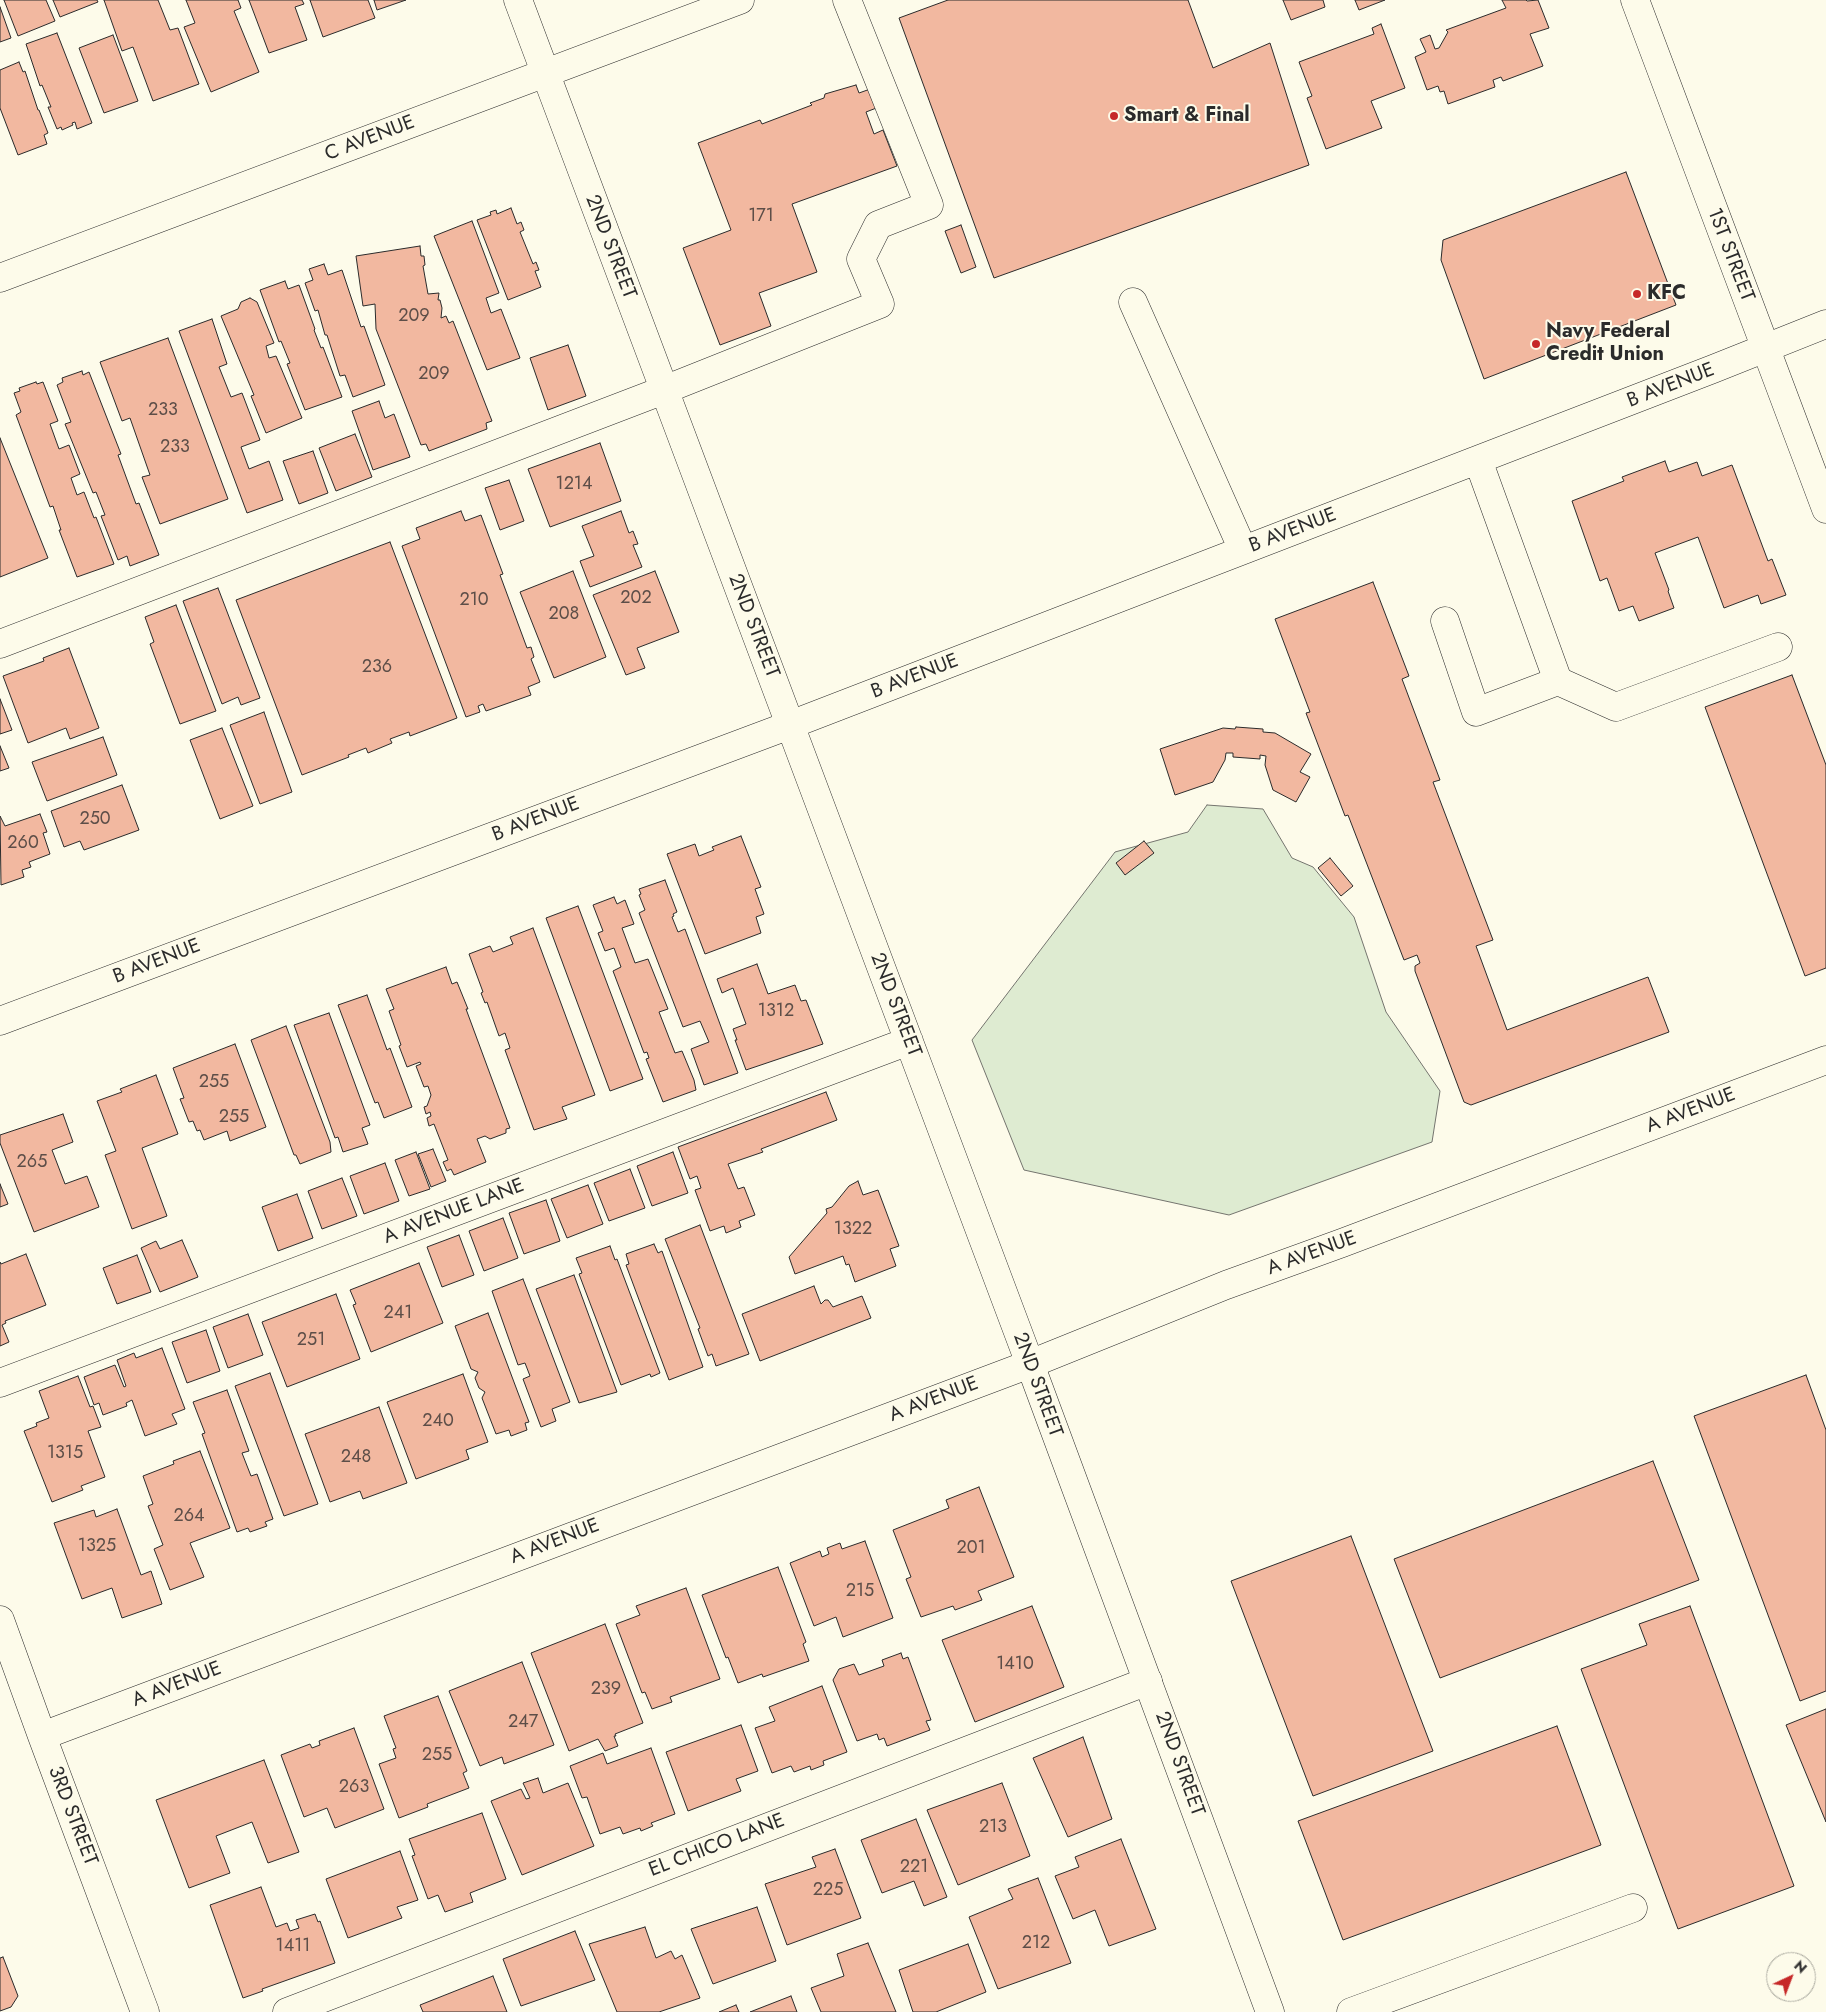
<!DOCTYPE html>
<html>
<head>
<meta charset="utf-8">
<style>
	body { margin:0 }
	#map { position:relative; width:1826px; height:2012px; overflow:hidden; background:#fdfbea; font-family:Jost,sans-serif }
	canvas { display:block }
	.north { position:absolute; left:1766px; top:1952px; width:50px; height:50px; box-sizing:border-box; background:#fdfbea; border:1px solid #a9a89e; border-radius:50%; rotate:43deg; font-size:14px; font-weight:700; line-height:20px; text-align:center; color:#2b2b2b }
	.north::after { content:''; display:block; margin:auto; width:18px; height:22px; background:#c62828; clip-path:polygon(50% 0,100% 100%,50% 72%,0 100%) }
</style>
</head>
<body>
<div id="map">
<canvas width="1826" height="2012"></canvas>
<div class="north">N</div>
</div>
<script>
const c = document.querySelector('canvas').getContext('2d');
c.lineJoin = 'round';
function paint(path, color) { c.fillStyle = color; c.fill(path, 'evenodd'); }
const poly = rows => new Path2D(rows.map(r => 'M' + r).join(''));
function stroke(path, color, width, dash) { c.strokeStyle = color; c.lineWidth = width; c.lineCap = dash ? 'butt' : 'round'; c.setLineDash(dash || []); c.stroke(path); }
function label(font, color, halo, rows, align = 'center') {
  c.font = font + ' Jost,sans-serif'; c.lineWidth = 4; c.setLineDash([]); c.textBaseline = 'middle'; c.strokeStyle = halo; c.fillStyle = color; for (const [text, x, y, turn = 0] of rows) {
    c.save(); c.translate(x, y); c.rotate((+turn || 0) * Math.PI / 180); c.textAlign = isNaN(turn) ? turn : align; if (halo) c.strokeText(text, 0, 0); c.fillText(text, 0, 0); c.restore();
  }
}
const green = poly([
	[1207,805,1263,809,1292,858,1313,867,1354,917,1386,1012,1440,1091,1432,1142,1229,1215,1024,1170,972,1040,1115,852,1188,832,1207,805]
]);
const building = poly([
	[4,0,46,0,55,21,18,36,4,0],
	[53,0,97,0,98,2,60,17,53,0],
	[104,0,158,0,170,30,178,28,199,84,153,101,133,47,122,51,104,0],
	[186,0,238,0,241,8,234,11,259,72,211,92,184,27,195,23,186,0],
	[249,0,302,0,304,4,295,7,307,40,269,53,249,0],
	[310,0,368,0,375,18,323,37,310,0],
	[374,0,406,0,377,10,374,0],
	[948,0,1188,0,1213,68,1270,43,1309,165,994,278,899,18,948,0],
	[1283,0,1323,0,1325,7,1291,20,1283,0],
	[1355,0,1385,0,1359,10,1355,0],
	[1502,0,1526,0,1527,1,1538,0,1549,28,1530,34,1543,66,1503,81,1501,77,1493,80,1495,87,1448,104,1444,91,1440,92,1438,86,1427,90,1415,57,1426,52,1420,39,1430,35,1435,49,1439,48,1448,32,1446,30,1506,8,1502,0],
	[0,7,11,38,0,42,0,7],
	[1381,24,1405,88,1371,101,1382,128,1326,149,1307,98,1312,96,1299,62,1374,34,1372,28,1381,24],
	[57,33,92,123,77,129,75,122,72,123,73,125,62,130,61,127,57,129,48,107,51,107,42,85,40,86,26,44,57,33],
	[113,35,138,101,104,113,79,48,113,35],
	[19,62,23,72,25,71,38,110,39,110,48,133,44,135,47,144,18,155,0,108,0,70,19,62],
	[856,85,859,93,873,88,879,107,866,112,874,134,883,130,897,166,792,204,817,272,759,293,771,326,720,345,683,248,731,230,698,143,760,120,762,124,812,105,810,103,824,98,825,94,856,85],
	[1626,172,1676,305,1484,379,1441,260,1443,240,1626,172],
	[511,208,517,224,521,222,524,230,520,232,533,264,536,262,539,270,535,271,541,287,508,300,477,220,491,215,490,212,496,210,497,214,511,208],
	[472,221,499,293,486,298,491,313,501,309,520,358,487,370,434,236,472,221],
	[961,225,976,267,961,273,945,231,961,225],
	[420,246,421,256,424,256,425,265,423,266,428,294,439,293,438,300,440,300,442,308,441,318,446,316,449,323,453,321,492,421,486,423,487,429,429,451,426,444,421,445,376,329,375,304,363,306,356,256,420,246],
	[324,264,328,275,342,270,361,327,364,326,385,385,353,397,345,375,340,376,327,335,325,335,318,310,315,311,305,283,313,280,309,269,324,264],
	[285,281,288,289,299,285,315,329,314,330,321,348,323,347,342,397,305,410,287,364,290,363,281,341,279,342,260,290,285,281],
	[250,298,257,302,274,343,266,346,269,358,276,356,302,418,266,433,251,396,254,395,221,316,238,309,241,302,250,298],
	[212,319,227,364,219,367,231,397,242,393,260,440,241,447,249,469,269,461,283,500,247,513,179,331,212,319],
	[168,338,228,499,160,524,142,477,150,475,130,418,122,421,100,362,168,338],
	[568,345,586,396,548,410,530,358,568,345],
	[82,371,83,375,89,372,121,454,118,455,136,504,139,503,159,555,130,566,127,556,118,560,101,516,105,515,96,492,93,493,65,424,71,422,57,385,63,382,62,378,82,371],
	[36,382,37,384,43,382,58,421,50,424,59,449,69,445,80,474,71,478,77,495,84,492,94,518,96,517,114,564,77,577,59,530,61,530,53,506,50,507,16,415,21,412,14,393,20,391,19,388,36,382],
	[379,401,385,418,394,414,410,457,373,470,352,411,379,401],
	[355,434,372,477,336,491,319,448,355,434],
	[0,438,48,558,0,577,0,438],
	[600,443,621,501,550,527,528,469,600,443],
	[313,451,328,493,299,504,283,461,313,451],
	[1665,461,1669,472,1697,462,1702,476,1732,465,1768,561,1772,559,1786,595,1761,604,1758,595,1724,608,1698,537,1655,553,1669,590,1668,591,1674,608,1639,621,1633,606,1619,611,1607,578,1600,581,1572,501,1624,481,1622,477,1665,461],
	[509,480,524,521,500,530,485,488,509,480],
	[461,511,465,521,481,515,503,574,500,575,527,648,531,647,534,657,531,659,540,682,528,687,531,695,486,711,483,704,478,706,480,712,466,717,402,546,420,539,416,528,461,511],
	[621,511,629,533,633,531,638,544,633,545,642,567,590,587,580,561,594,556,582,526,621,511],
	[390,542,457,718,410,736,409,732,390,739,392,743,368,753,366,748,348,755,349,757,302,775,236,600,390,542],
	[573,571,606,657,554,678,520,592,573,571],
	[655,571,679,632,637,648,645,668,626,675,593,595,655,571],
	[1373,582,1409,676,1402,679,1440,780,1433,782,1493,940,1476,946,1507,1030,1648,977,1669,1032,1471,1105,1464,1102,1415,971,1415,966,1420,963,1417,955,1404,960,1348,815,1345,816,1306,713,1310,712,1275,619,1373,582],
	[218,588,260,698,241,705,238,697,222,704,183,601,218,588],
	[176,605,216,711,180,724,150,644,154,642,145,617,176,605],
	[69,648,99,728,70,739,66,728,28,743,3,676,44,661,43,658,69,648],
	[1792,675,1826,765,1826,968,1805,976,1705,707,1792,675],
	[0,699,12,730,0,734,0,699],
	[264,712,292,792,260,804,230,725,264,712],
	[1236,727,1263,729,1263,732,1275,733,1311,754,1300,772,1310,777,1296,802,1273,790,1265,765,1266,756,1260,755,1260,759,1233,757,1233,753,1226,753,1225,760,1213,782,1175,795,1160,749,1223,728,1235,729,1236,727],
	[222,728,253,806,220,819,190,740,222,728],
	[103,737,117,775,47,801,32,762,103,737],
	[0,746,9,768,0,771,0,746],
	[122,785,139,830,84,850,80,841,64,847,51,811,122,785],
	[40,814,47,832,43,833,50,854,29,862,31,867,22,870,24,877,1,885,0,816,5,826,40,814],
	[741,836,761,887,755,889,764,914,756,917,761,933,705,954,667,854,695,844,699,856,714,850,712,847,741,836],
	[1144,841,1154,853,1125,875,1116,863,1144,841],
	[1330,858,1353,886,1341,896,1318,868,1330,858],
	[665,880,677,912,673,914,674,916,672,917,678,932,685,929,738,1073,704,1085,691,1049,709,1042,700,1021,683,1027,639,913,645,910,639,895,641,894,639,889,665,880],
	[614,897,617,904,625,900,634,924,622,928,635,963,648,959,668,1009,659,1012,675,1053,682,1051,694,1080,696,1090,663,1102,646,1059,649,1058,647,1052,644,1053,613,971,621,967,614,948,605,951,598,933,603,931,593,905,614,897],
	[578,906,643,1079,610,1091,546,918,578,906],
	[533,928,595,1095,562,1107,567,1119,534,1130,505,1050,510,1048,505,1033,499,1036,487,1002,485,1003,481,993,483,992,469,954,490,946,493,952,513,944,510,937,533,928],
	[757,964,768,994,795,985,801,1001,806,1000,823,1044,746,1070,735,1040,737,1040,733,1029,746,1024,733,988,722,993,717,979,757,964],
	[446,967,452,984,457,982,468,1009,466,1009,510,1128,506,1129,506,1133,490,1139,485,1136,477,1139,486,1162,454,1175,451,1169,447,1171,443,1162,448,1160,434,1124,429,1126,427,1118,431,1116,430,1112,426,1114,424,1107,427,1106,431,1095,428,1086,424,1087,416,1066,421,1064,420,1062,407,1067,399,1046,401,1045,389,1011,394,1009,386,989,446,967],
	[367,995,387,1050,390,1048,412,1107,384,1118,378,1102,375,1103,338,1005,367,995],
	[329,1013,370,1125,362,1128,368,1144,343,1152,338,1137,335,1138,294,1025,329,1013],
	[286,1026,330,1142,331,1152,300,1164,296,1155,294,1155,251,1040,286,1026],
	[235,1044,266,1127,230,1141,227,1131,204,1140,200,1130,197,1131,193,1121,189,1122,180,1099,184,1098,173,1068,235,1044],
	[156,1075,178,1134,142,1148,167,1216,132,1229,105,1155,116,1151,97,1101,122,1092,120,1089,156,1075],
	[826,1092,837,1120,761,1149,763,1152,728,1164,738,1189,744,1187,755,1215,739,1221,741,1227,726,1233,724,1226,710,1231,695,1190,701,1188,697,1176,690,1179,678,1147,826,1092],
	[63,1114,73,1142,52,1150,65,1184,87,1176,99,1207,34,1232,0,1143,0,1135,63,1114],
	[433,1149,446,1181,431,1187,418,1154,433,1149],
	[416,1152,430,1189,409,1196,395,1160,416,1152],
	[673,1152,688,1193,652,1206,637,1166,673,1152],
	[385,1163,399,1201,364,1214,350,1176,385,1163],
	[630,1169,645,1208,609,1221,594,1183,630,1169],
	[342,1178,357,1216,322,1229,308,1191,342,1178],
	[858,1181,863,1195,878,1190,899,1246,890,1249,896,1266,855,1282,849,1264,846,1265,843,1256,795,1274,789,1257,827,1213,826,1209,832,1207,849,1186,858,1181],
	[0,1184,8,1204,0,1207,0,1184],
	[588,1185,603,1224,567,1238,551,1199,588,1185],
	[297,1194,313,1238,278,1251,262,1207,297,1194],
	[546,1200,560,1241,524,1254,509,1213,546,1200],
	[503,1218,518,1258,484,1271,469,1231,503,1218],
	[700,1225,749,1354,716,1366,712,1354,708,1356,698,1329,700,1328,665,1239,700,1225],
	[459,1235,474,1275,442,1287,427,1247,459,1235],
	[182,1240,198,1277,160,1292,141,1248,156,1241,160,1249,182,1240],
	[654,1244,658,1253,662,1251,703,1367,669,1380,626,1265,629,1264,626,1254,654,1244],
	[610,1246,615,1260,617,1259,660,1373,651,1377,650,1374,621,1385,579,1274,582,1273,576,1258,610,1246],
	[26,1254,46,1305,5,1321,6,1323,2,1325,9,1342,0,1346,0,1262,1,1264,26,1254],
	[137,1255,151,1292,117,1304,103,1268,137,1255],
	[419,1263,443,1323,371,1352,353,1305,356,1304,350,1290,419,1263],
	[574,1275,617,1392,579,1403,536,1289,574,1275],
	[523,1279,570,1402,552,1409,556,1421,541,1427,523,1379,530,1376,525,1363,518,1365,492,1291,523,1279],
	[814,1286,821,1304,825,1300,828,1300,833,1307,862,1296,871,1318,760,1361,742,1314,814,1286],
	[336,1294,360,1359,287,1387,262,1322,336,1294],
	[488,1313,529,1422,525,1423,527,1430,511,1436,509,1430,496,1434,482,1398,485,1392,479,1388,475,1378,478,1372,471,1369,455,1326,488,1313],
	[248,1314,263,1355,228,1368,213,1327,248,1314],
	[206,1330,220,1371,187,1383,172,1342,206,1330],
	[162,1348,185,1409,172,1414,177,1424,145,1436,132,1400,126,1403,127,1406,103,1415,99,1403,94,1405,84,1377,115,1365,124,1387,126,1386,117,1360,134,1353,136,1358,162,1348],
	[270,1373,318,1504,284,1516,235,1386,270,1373],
	[463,1374,488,1442,466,1450,469,1459,416,1479,387,1402,463,1374],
	[1806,1375,1826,1430,1826,1691,1800,1701,1694,1416,1806,1375],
	[78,1376,90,1407,93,1406,101,1427,88,1431,105,1477,81,1486,83,1490,52,1502,24,1431,37,1426,36,1423,49,1418,39,1391,78,1376],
	[227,1390,249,1451,242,1453,251,1476,257,1474,273,1519,265,1522,267,1526,250,1532,248,1528,237,1532,202,1434,205,1433,193,1402,227,1390],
	[379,1407,407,1483,363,1499,360,1491,330,1502,305,1434,379,1407],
	[200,1451,230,1528,190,1543,204,1577,170,1590,154,1549,163,1545,148,1506,153,1504,143,1476,174,1464,173,1461,200,1451],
	[1653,1461,1699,1580,1440,1678,1394,1559,1653,1461],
	[979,1487,1014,1577,978,1591,982,1600,955,1610,953,1606,921,1617,906,1579,911,1577,893,1530,949,1508,946,1500,979,1487],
	[117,1509,141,1575,151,1571,162,1604,122,1618,112,1588,82,1599,54,1523,94,1510,96,1517,117,1509],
	[1351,1536,1433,1751,1313,1796,1231,1581,1351,1536],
	[865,1541,893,1618,843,1637,836,1617,814,1626,790,1563,820,1551,822,1557,829,1554,827,1548,840,1543,842,1549,865,1541],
	[778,1567,806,1642,803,1644,809,1661,763,1677,762,1674,738,1683,728,1657,726,1658,702,1595,778,1567],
	[686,1588,720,1679,670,1697,672,1702,652,1709,645,1692,642,1693,616,1624,640,1615,636,1606,686,1588],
	[1032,1606,1064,1687,975,1722,942,1640,1032,1606],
	[1690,1606,1794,1886,1678,1929,1581,1669,1647,1645,1639,1624,1690,1606],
	[605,1624,643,1723,615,1734,616,1736,614,1736,618,1746,605,1751,598,1739,569,1751,531,1653,605,1624],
	[901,1653,903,1659,908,1657,931,1720,926,1721,930,1730,887,1746,884,1738,879,1740,877,1734,857,1741,833,1680,839,1669,854,1664,859,1675,884,1666,882,1660,901,1653],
	[522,1662,554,1745,504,1764,502,1757,480,1766,449,1691,522,1662],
	[822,1686,847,1752,823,1761,824,1765,811,1770,810,1766,794,1772,791,1766,772,1773,755,1728,775,1721,769,1707,822,1686],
	[438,1696,467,1771,463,1773,469,1788,427,1804,428,1807,399,1818,379,1764,396,1758,393,1749,396,1748,384,1716,438,1696],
	[1826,1709,1826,1822,1786,1725,1826,1709],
	[741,1725,758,1771,736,1779,741,1791,688,1811,666,1752,741,1725],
	[1557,1726,1601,1845,1343,1940,1298,1821,1557,1726],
	[354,1728,384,1809,335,1828,327,1808,304,1817,281,1755,310,1744,312,1748,320,1745,319,1741,354,1728],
	[1083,1737,1112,1819,1068,1837,1033,1758,1083,1737],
	[651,1748,675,1814,651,1823,653,1826,641,1831,640,1828,623,1834,620,1827,600,1834,587,1797,582,1798,570,1766,603,1753,607,1764,651,1748],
	[264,1760,299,1852,268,1863,252,1822,216,1836,230,1873,189,1888,156,1800,264,1760],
	[538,1778,543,1793,568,1783,594,1846,522,1875,491,1801,521,1789,526,1799,530,1798,523,1783,538,1778],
	[1002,1783,1030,1856,958,1885,927,1810,1002,1783],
	[482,1813,506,1879,470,1893,473,1902,445,1912,438,1895,428,1899,412,1856,415,1855,409,1839,482,1813],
	[916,1819,947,1897,924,1906,914,1881,882,1893,861,1840,916,1819],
	[1121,1839,1156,1929,1109,1946,1095,1910,1073,1919,1055,1876,1079,1867,1075,1857,1121,1839],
	[835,1849,861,1918,787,1945,765,1884,816,1867,812,1857,835,1849],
	[400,1851,418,1900,397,1907,402,1918,348,1938,326,1879,400,1851],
	[1038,1878,1071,1963,998,1989,969,1917,1013,1899,1008,1889,1038,1878],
	[261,1887,276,1927,287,1923,290,1931,299,1928,296,1920,315,1914,318,1922,320,1921,335,1963,262,1989,263,1991,243,1998,210,1905,261,1887],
	[757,1907,776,1961,713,1984,691,1929,757,1907],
	[645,1927,656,1958,671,1951,675,1959,682,1955,700,1998,659,2012,617,2012,589,1944,645,1927],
	[575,1931,595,1980,521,2006,503,1959,575,1931],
	[868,1943,896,2012,821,2012,811,1988,844,1976,837,1954,868,1943],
	[968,1944,986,1992,936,2012,913,2012,899,1970,968,1944],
	[3,1957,18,1996,11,2007,0,2011,0,1958,3,1957],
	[493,1976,507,2012,423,2012,420,2005,493,1976],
	[791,1996,797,2012,750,2012,791,1996],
	[736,2005,739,2012,719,2012,736,2005]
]);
const minor = poly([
	[0,278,740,0],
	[1133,302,1243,550],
	[1478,460,1558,681,1616,707,1778,647],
	[1445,621,1476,712,1558,681],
	[0,644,664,390,880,304,861,259,878,225,929,205,847,0],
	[0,1021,790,725,1713,369,1826,324],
	[0,1383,909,1041],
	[0,1620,42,1736,145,2012],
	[42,1736,1030,1364,518,0],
	[287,2012,1148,1681],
	[1351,2012,1633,1908]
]);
const major = poly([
	[1635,0,1826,509],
	[1270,2012,1030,1364,1226,1285,1342,1243,1826,1060]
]);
const markers = [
	[1114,116,5,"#c62828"],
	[1637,294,5,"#c62828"],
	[1536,344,5,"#c62828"]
];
const numberNames = [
	["171",761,217],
	["209",414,317],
	["209",434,375],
	["233",163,411],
	["233",175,448],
	["1214",574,485],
	["202",636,599],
	["210",474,601],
	["208",564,615],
	["236",377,668],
	["250",95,820],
	["260",23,844],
	["1312",776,1012],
	["255",214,1083],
	["255",234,1118],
	["265",32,1163],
	["1322",853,1230],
	["241",398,1314],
	["251",311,1341],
	["240",438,1422],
	["1315",65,1454],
	["248",356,1458],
	["264",189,1517],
	["1325",97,1547],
	["201",971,1549],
	["215",860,1592],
	["1410",1015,1665],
	["239",606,1690],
	["247",523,1723],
	["255",437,1756],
	["263",354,1788],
	["213",993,1828],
	["221",914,1868],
	["225",828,1891],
	["212",1036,1944],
	["1411",293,1947]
];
const poiNames = [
	["Smart & Final",1124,116],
	["KFC",1647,294],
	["Navy Federal",1546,332],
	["Credit Union",1546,355]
];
const streetNames = [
	["C AVENUE",370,139,-21],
	["2ND STREET",610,247,69],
	["1ST STREET",1730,255,69],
	["B AVENUE",1671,386,-21],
	["B AVENUE",1293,531,-21],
	["2ND STREET",753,626,69],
	["B AVENUE",915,677,-21],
	["B AVENUE",536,820,-21],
	["B AVENUE",157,962,-21],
	["2ND STREET",895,1005,69],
	["A AVENUE",1691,1111,-21],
	["A AVENUE LANE",454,1212,-21],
	["A AVENUE",1312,1254,-20],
	["2ND STREET",1037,1385,70],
	["A AVENUE",934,1400,-21],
	["A AVENUE",555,1542,-21],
	["A AVENUE",177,1685,-21],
	["2ND STREET",1179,1764,70],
	["3RD STREET",72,1816,69],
	["EL CHICO LANE",717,1846,-21]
];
paint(green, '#deebd1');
stroke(green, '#74746e', 1);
paint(building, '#f2b8a0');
stroke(building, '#2b2b2b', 1);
stroke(minor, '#2b2b2b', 29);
stroke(major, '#2b2b2b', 29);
stroke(minor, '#fdfbea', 28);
stroke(major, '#fdfbea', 28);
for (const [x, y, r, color] of markers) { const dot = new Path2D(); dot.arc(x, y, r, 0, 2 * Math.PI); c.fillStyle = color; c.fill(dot); stroke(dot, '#fdfbea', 2); }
label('18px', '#5d4e48', null, numberNames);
label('bold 20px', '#2b2b2b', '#fdfbea', poiNames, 'left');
label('20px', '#2b2b2b', '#fdfbea', streetNames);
</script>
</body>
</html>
